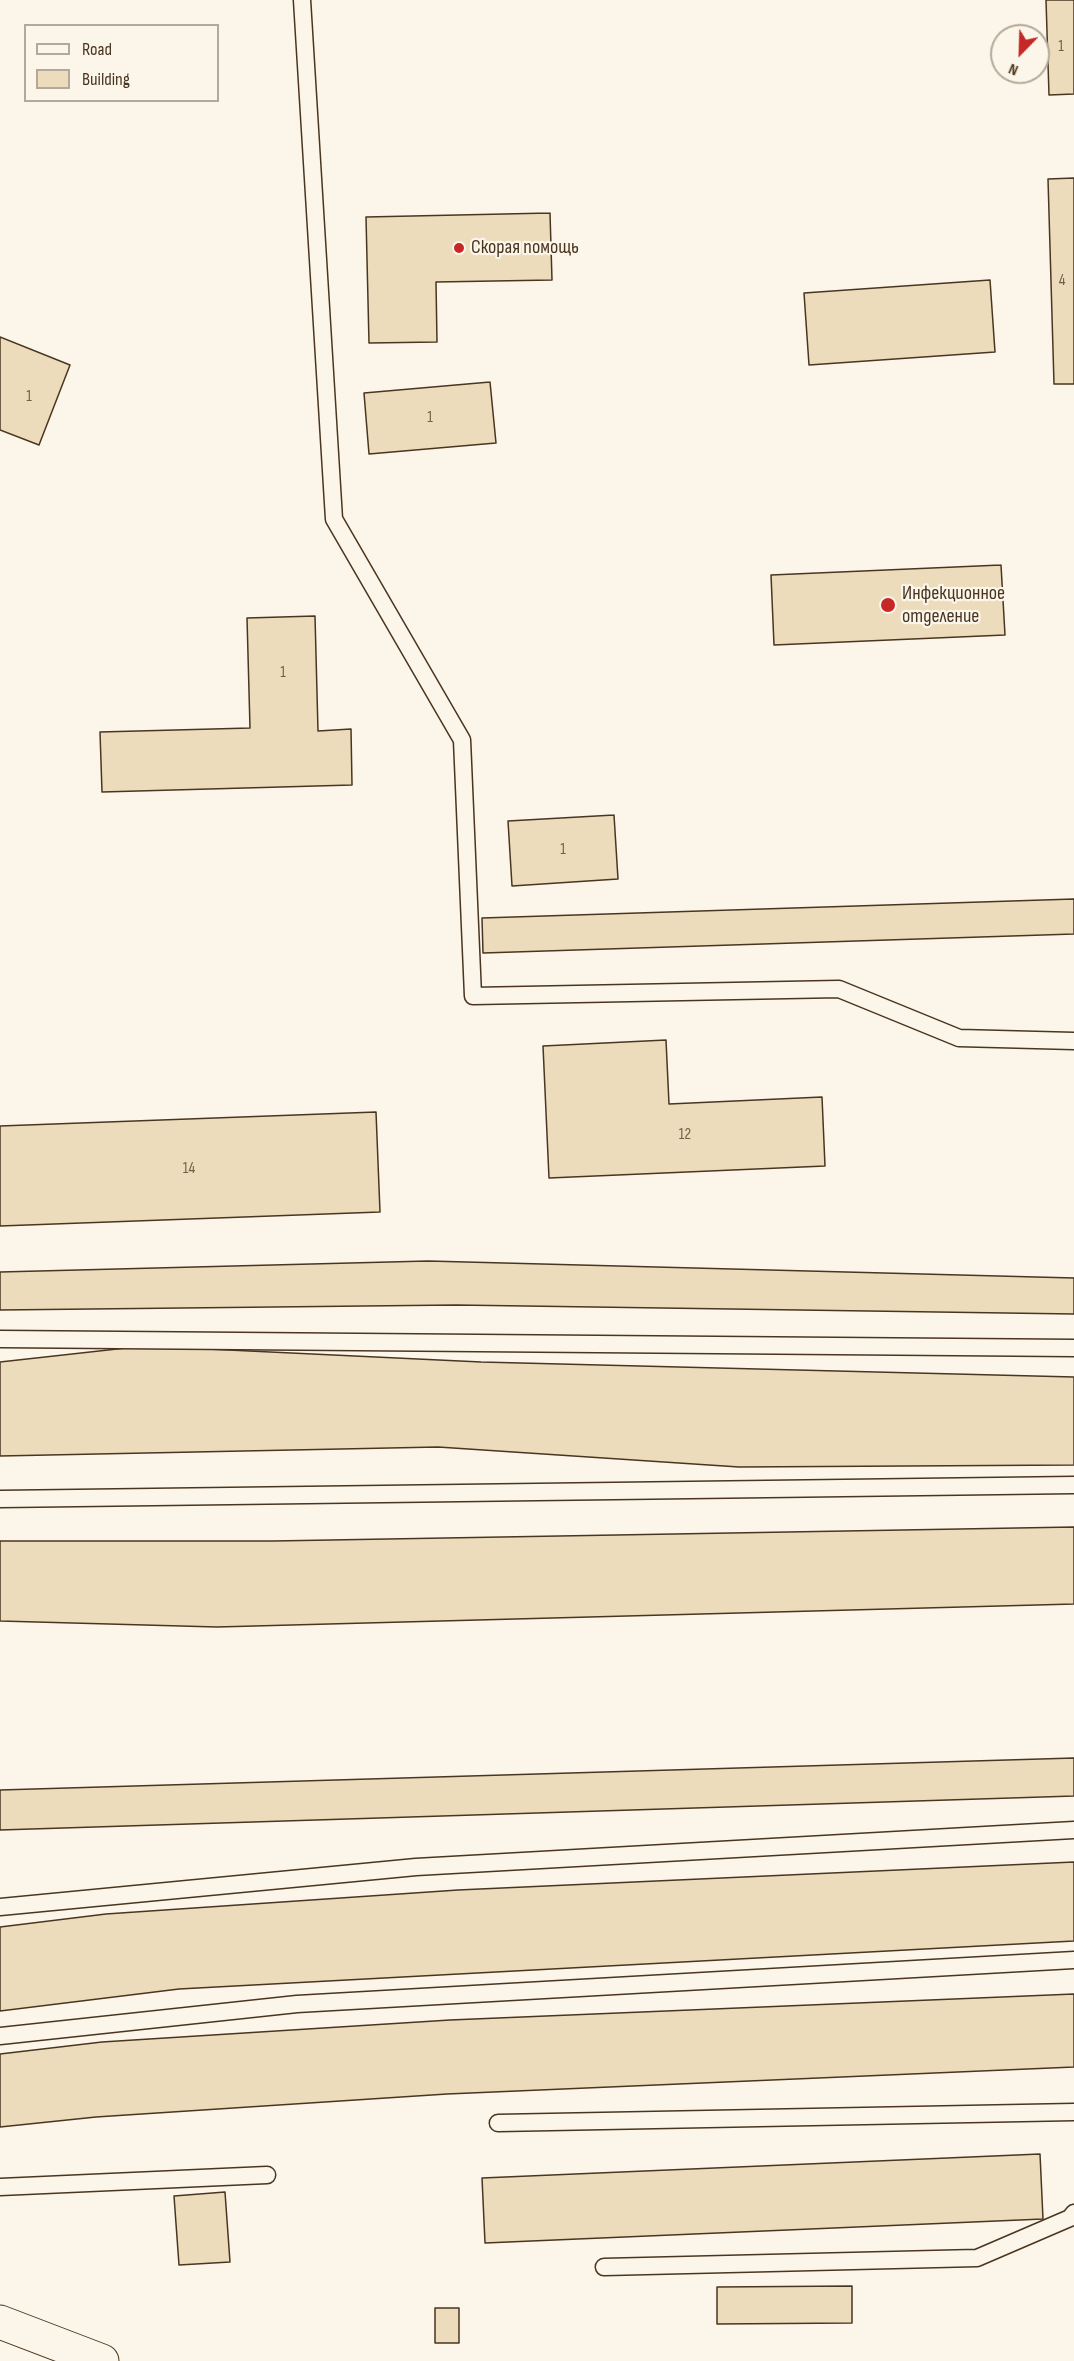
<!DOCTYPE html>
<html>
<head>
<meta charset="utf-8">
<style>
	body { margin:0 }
	#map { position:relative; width:1074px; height:2361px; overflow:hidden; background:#fbf6e9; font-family:"Sofia Sans Condensed",sans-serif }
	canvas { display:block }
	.legend { position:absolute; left:24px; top:24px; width:195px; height:78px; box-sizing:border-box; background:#fbf6e9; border:2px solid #b4a999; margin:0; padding:8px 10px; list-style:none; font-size:18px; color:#4a3520 }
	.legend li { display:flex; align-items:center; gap:12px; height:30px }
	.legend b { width:30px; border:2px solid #b4a999 }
	.north { position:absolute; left:990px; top:24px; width:60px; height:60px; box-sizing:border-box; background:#fbf6e9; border:2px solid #b4a999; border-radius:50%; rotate:203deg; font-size:16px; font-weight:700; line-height:24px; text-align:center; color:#4a3520 }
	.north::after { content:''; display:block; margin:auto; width:21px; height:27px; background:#c62828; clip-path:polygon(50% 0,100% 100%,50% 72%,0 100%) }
</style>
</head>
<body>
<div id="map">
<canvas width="1074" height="2361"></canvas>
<ul class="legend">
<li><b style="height:8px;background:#fbf6e9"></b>Road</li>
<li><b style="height:16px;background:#ecdcbc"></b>Building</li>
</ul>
<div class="north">N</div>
</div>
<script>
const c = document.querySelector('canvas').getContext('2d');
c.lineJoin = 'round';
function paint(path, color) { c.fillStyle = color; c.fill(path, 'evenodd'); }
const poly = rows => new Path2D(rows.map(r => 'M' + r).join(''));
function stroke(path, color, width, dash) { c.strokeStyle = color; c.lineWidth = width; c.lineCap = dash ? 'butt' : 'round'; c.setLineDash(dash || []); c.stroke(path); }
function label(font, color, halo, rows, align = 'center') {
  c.font = font + ' "Sofia Sans Condensed",sans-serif'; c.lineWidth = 4.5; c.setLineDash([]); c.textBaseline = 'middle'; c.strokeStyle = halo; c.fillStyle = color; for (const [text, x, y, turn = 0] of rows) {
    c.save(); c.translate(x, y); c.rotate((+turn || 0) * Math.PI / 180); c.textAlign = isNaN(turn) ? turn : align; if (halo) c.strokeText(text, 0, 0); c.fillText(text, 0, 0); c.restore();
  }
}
const building = poly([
	[1046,0,1074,0,1074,94,1049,95,1046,0],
	[1074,178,1074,384,1054,384,1048,179,1074,178],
	[550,213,552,280,436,282,437,342,369,343,366,217,550,213],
	[990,280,995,352,809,365,804,293,990,280],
	[0,337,70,365,39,445,0,430,0,337],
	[490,382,496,443,369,454,364,393,490,382],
	[1001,565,1005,635,774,645,771,575,1001,565],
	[315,616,318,731,351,729,352,785,102,792,100,732,250,728,247,618,315,616],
	[614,815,618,879,512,886,508,821,614,815],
	[1074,899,1074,934,483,953,482,918,1074,899],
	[666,1040,669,1104,822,1097,825,1166,549,1178,543,1046,666,1040],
	[376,1112,380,1212,0,1226,0,1126,376,1112],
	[428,1261,1074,1278,1074,1314,456,1305,0,1310,0,1272,428,1261],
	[144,1346,481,1362,1074,1377,1074,1465,739,1467,438,1447,0,1456,0,1362,144,1346],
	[1074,1527,1074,1604,217,1627,0,1621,0,1541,273,1541,1074,1527],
	[1074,1758,1074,1796,0,1830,0,1790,1074,1758],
	[1074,1862,1074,1941,179,1989,0,2011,0,1927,106,1914,458,1890,1074,1862],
	[1074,1994,1074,2067,447,2094,96,2117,0,2127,0,2054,102,2042,450,2020,1074,1994],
	[1040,2154,1043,2219,485,2243,482,2178,1040,2154],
	[225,2192,230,2262,179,2265,174,2196,225,2192],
	[852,2286,852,2323,717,2324,717,2287,852,2286],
	[435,2308,459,2308,459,2343,435,2343,435,2308]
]);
const service = poly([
	[302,0,334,519,462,740,473,996,839,989,959,1038,1074,1041],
	[0,1339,1074,1348],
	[0,1499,1074,1485],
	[0,1907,416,1867,1074,1830],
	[0,2036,297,2004,1074,1960],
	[498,2123,1074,2112],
	[0,2187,267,2175],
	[604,2267,977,2258,1070,2218,1074,2213]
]);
const tertiary = poly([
	[0,2322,102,2361]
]);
const markers = [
	[459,248,6,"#c62828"],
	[888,605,8,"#c62828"]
];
const numberNames = [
	["1",1061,47],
	["4",1062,281],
	["1",29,397],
	["1",430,418],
	["1",283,673],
	["1",563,850],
	["12",685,1135],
	["14",189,1169]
];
const poiNames = [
	["Скорая помощь",471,248],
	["Инфекционное",902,594],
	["отделение",902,617]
];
paint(building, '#ecdcbc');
stroke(building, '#4a3520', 1.5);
stroke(service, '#4a3520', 19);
stroke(tertiary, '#4a3520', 35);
stroke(service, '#fbf6e9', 16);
stroke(tertiary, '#fbf6e9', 33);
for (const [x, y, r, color] of markers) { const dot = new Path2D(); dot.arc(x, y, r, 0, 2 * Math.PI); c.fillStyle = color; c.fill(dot); stroke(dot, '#fbf6e9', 2); }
label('16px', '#725f47', null, numberNames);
label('20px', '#4a3520', '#fbf6e9', poiNames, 'left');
</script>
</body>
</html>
